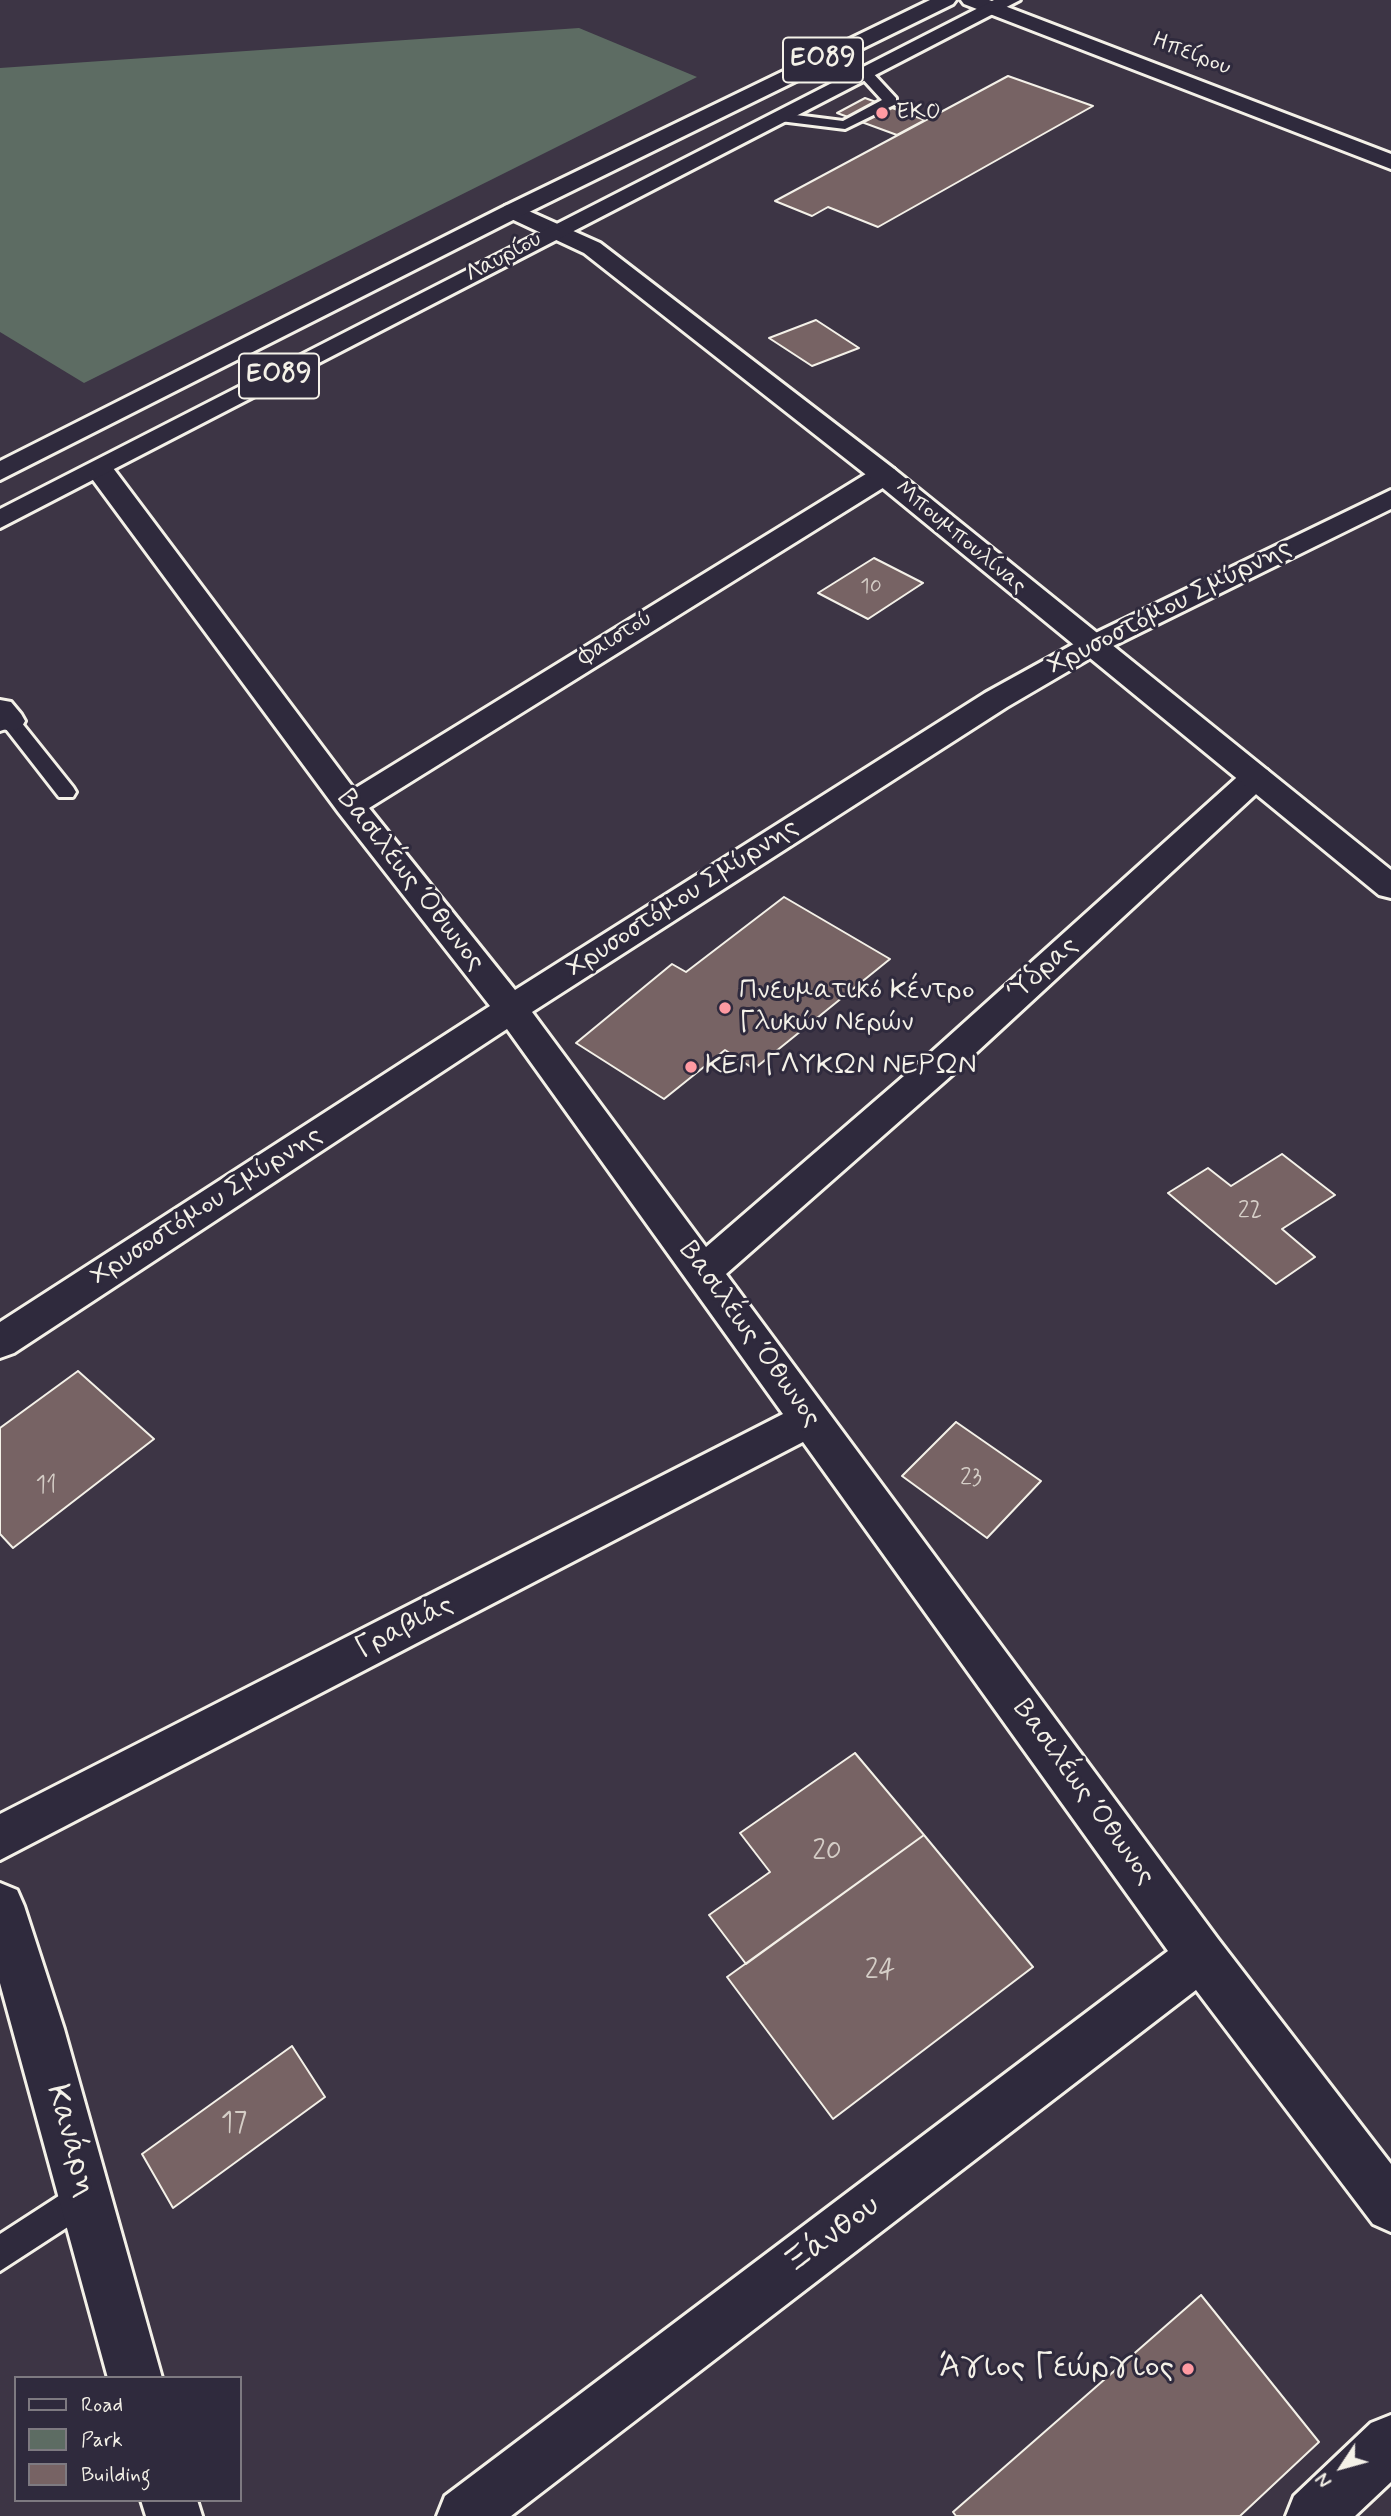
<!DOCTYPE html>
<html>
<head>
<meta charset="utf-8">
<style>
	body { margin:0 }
	#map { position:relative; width:1391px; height:2516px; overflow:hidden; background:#3d3545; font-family:Mynerve,sans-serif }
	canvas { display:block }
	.legend { position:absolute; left:14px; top:2376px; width:228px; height:126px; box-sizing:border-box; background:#2f2a3d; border:2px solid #7e7a81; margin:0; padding:9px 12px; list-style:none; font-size:21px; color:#f4f1e8 }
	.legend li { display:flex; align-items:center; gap:14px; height:35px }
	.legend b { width:35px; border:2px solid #7e7a81 }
	.north { position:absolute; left:1307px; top:2432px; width:70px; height:70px; -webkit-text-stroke:5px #2f2a3d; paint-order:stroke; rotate:234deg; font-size:19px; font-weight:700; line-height:28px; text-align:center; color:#f4f1e8 }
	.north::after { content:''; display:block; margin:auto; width:24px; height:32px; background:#f4f1e8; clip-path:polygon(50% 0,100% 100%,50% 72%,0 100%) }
</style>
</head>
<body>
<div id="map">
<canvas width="1391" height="2516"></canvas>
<ul class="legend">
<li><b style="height:9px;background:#2f2a3d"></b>Road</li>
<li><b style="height:19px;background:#5d6c63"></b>Park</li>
<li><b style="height:19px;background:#776364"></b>Building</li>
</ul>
<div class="north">N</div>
</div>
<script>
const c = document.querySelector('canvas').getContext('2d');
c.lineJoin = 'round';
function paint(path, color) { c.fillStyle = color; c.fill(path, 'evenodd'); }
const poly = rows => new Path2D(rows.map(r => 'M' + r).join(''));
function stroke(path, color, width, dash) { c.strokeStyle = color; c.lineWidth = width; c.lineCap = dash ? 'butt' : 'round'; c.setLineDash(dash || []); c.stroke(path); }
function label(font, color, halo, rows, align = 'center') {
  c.font = font + ' Mynerve,sans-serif'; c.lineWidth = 6; c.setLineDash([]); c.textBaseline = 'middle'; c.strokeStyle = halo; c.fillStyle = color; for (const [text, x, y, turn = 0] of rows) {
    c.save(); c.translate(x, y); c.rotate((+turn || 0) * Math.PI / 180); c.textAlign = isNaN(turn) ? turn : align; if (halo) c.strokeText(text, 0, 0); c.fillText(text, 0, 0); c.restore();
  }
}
const green = poly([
	[579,28,697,77,84,383,0,332,0,68]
]);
const building = poly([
	[1008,76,1093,106,878,227,828,207,812,216,775,201,1008,76],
	[865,98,925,120,897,135,837,113,865,98],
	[816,320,859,348,812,366,769,338,816,320],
	[874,558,923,583,868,619,818,593,874,558],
	[784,897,890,959,754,1069,725,1050,664,1099,576,1043,672,964,686,972,784,897],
	[1282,1154,1335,1195,1282,1229,1315,1257,1276,1284,1168,1193,1208,1168,1231,1186,1282,1154],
	[78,1371,154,1439,13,1548,0,1534,0,1428,78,1371],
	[956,1422,1041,1481,987,1538,902,1476,956,1422],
	[855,1753,924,1835,746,1964,709,1915,770,1872,740,1833,855,1753],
	[924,1835,1033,1967,833,2119,727,1977,924,1835],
	[292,2046,325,2097,173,2208,142,2154,292,2046],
	[1201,2295,1319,2442,1240,2516,956,2516,953,2512,1201,2295]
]);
const service = poly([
	[860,70,870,70,896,98,896,104,845,129,780,121,773,117,780,113,843,121,882,100,860,76,860,70],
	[10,715,17,717,73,787,76,792,73,797,59,797,6,729,0,731,0,718,10,715],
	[85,2179,97,2184,102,2196,97,2208,0,2271,0,2234,85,2179]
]);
const minor = poly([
	[961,0,989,0,1391,154,1391,169,964,4,961,0],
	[100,462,110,464,354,789,874,469,894,469,898,475,894,481,369,808,515,990,985,693,1081,640,1391,490,1391,509,1101,652,1007,707,532,1012,706,1247,926,1057,1245,770,1256,767,1267,770,1272,777,1267,784,952,1075,726,1274,1218,1939,1391,2164,1391,2232,1373,2224,1196,1990,511,2516,437,2516,445,2496,1168,1951,803,1442,0,1860,0,1814,783,1414,507,1029,14,1353,0,1358,0,1322,490,1006,339,813,90,476,86,470,90,464,100,462],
	[0,700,11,702,21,714,25,721,21,728,10,731,0,728,0,700],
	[0,1883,17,1890,24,1906,64,2029,162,2378,108,2378,0,1983,0,1883],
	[1391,2415,1391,2482,1355,2516,1286,2516,1294,2496,1371,2423,1391,2415],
	[141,2500,197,2500,202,2516,146,2516,141,2500]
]);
const tertiary = poly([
	[513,204,600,243,894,469,1391,870,1391,898,1379,895,874,481,584,253,505,216,501,211,505,206,513,204]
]);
const primary = poly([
	[930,0,956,0,953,4,521,216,0,480,0,461,505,206,930,0],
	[994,0,1020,0,0,528,0,509,994,0]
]);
const markers = [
	[882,113,7,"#ff9aa2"],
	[725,1008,7,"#ff9aa2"],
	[691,1067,7,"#ff9aa2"],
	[1188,2369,7,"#ff9aa2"]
];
const farNumbernames = [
	["10",871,588]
];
const farStreetnames = [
	["Ηπείρου",1191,55,21],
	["Λαυρίου",504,258,-28],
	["Μπουμπουλίνας",960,538,40],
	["Φαιστού",616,639,-32]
];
const farPoinames = [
	["EKO",896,113]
];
const numberNames = [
	["22",1250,1212],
	["23",971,1479],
	["11",46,1487]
];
const shields = [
	[823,60,80],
	[279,376,80]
];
const shieldNames = [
	["ΕΟ89",823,60],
	["ΕΟ89",279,376]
];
const streetNames = [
	["Χρυσοστόμου Σμύρνης",1170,608,-27],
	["Βασιλέως Όθωνος",410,881,52],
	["Χρυσοστόμου Σμύρνης",683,899,-33],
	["Ύδρας",1044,970,-42],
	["Χρυσοστόμου Σμύρνης",207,1207,-33],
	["Βασιλέως Όθωνος",749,1335,54],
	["Γραβιάς",405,1628,-27],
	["Βασιλέως Όθωνος",1083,1793,54]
];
const poiNames = [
	["Πνευματικό Κέντρο",739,992],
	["Γλυκών Νερών",739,1024],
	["ΚΕΠ ΓΛΥΚΩΝ ΝΕΡΩΝ",705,1067]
];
const nearNumbernames = [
	["20",827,1853],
	["24",880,1972],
	["17",234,2125]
];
const nearStreetnames = [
	["Κανάρη",70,2141,74],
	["Ξάνθου",833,2236,-37]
];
const nearPoinames = [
	["Άγιος Γεώργιος",1174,2369]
];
paint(green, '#5d6c63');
paint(building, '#776364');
stroke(building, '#f4f1e8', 2);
stroke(service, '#f4f1e8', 6);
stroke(minor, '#f4f1e8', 6);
stroke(tertiary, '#f4f1e8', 6);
stroke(primary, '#f4f1e8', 6);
paint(service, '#2f2a3d');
paint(minor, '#2f2a3d');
paint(tertiary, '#2f2a3d');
paint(primary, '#2f2a3d');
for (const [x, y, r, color] of markers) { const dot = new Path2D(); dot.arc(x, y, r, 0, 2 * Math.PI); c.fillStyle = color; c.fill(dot); stroke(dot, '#2f2a3d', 2.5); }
label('21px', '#d5cec7', null, farNumbernames);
label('23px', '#f4f1e8', '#2f2a3d', farStreetnames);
label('23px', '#f4f1e8', '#2f2a3d', farPoinames, 'left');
label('24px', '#d5cec7', null, numberNames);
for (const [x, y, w] of shields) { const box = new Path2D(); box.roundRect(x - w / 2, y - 22.5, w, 45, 5); c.fillStyle = '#2f2a3d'; c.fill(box); stroke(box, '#f4f1e8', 2); }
label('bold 26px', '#f4f1e8', null, shieldNames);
label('28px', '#f4f1e8', '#2f2a3d', streetNames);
label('28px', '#f4f1e8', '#2f2a3d', poiNames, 'left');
label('28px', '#d5cec7', null, nearNumbernames);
label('33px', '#f4f1e8', '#2f2a3d', nearStreetnames);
label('33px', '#f4f1e8', '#2f2a3d', nearPoinames, 'right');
</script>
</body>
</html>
